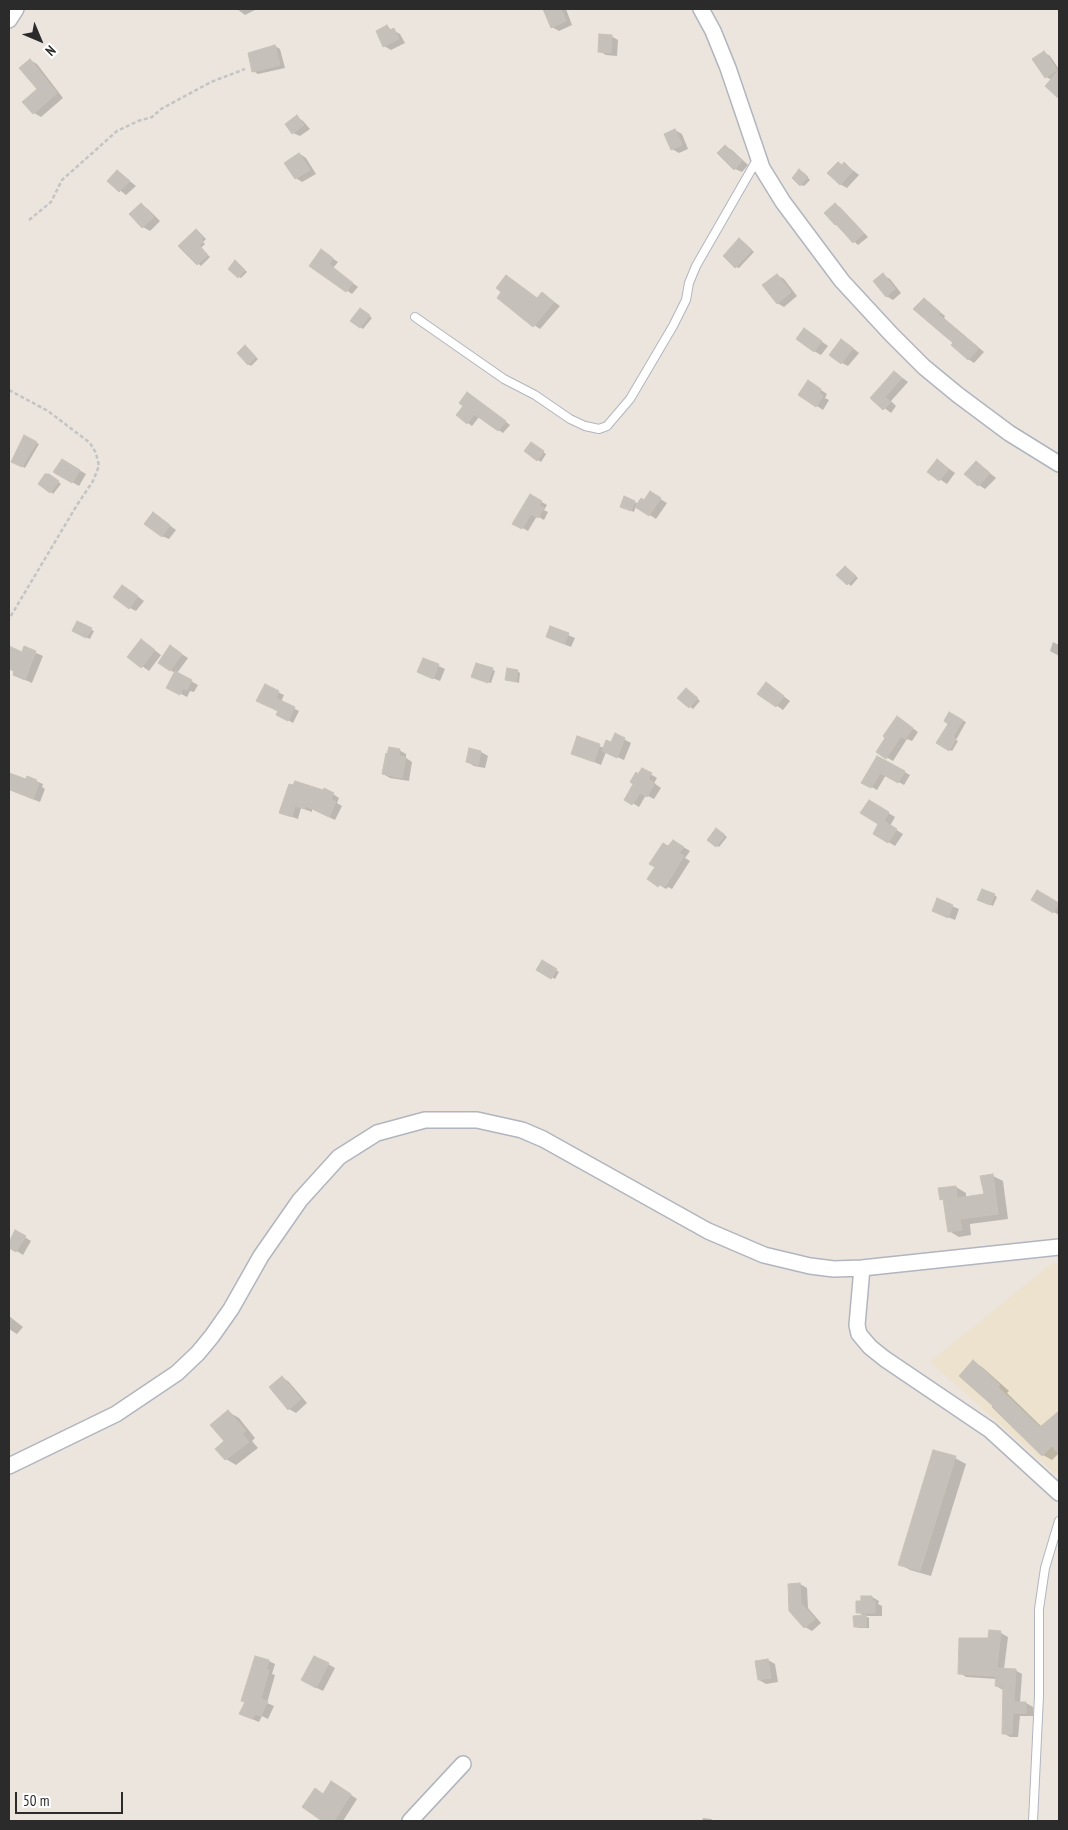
<!DOCTYPE html>
<html>
<head>
<meta charset="utf-8">
<style>
	body { margin:0 }
	#map { position:relative; width:1068px; height:1830px; overflow:hidden; background:#ece5de; font-family:"PT Sans Narrow",sans-serif }
	canvas { display:block }
	.frame { position:absolute; inset:0; border:10px solid #2b2b2b; pointer-events:none }
	.north { position:absolute; left:15px; top:15px; width:50px; height:50px; -webkit-text-stroke:4px #fff; paint-order:stroke; rotate:135deg; font-size:14px; font-weight:700; line-height:20px; text-align:center; color:#2b2b2b }
	.north::after { content:''; display:block; margin:auto; width:18px; height:22px; background:#2b2b2b; clip-path:polygon(50% 0,100% 100%,50% 72%,0 100%) }
	.scale { position:absolute; left:15px; top:1792px; width:108px; height:22px; box-sizing:border-box; border:2px solid #2b2b2b; border-top:0; padding-left:6px; font-size:15px; line-height:18px; white-space:nowrap; color:#2b2b2b; -webkit-text-stroke:4px #fff; paint-order:stroke }
</style>
</head>
<body>
<div id="map">
<canvas width="1068" height="1830"></canvas>
<div class="frame"></div>
<div class="north">N</div>
<div class="scale">50 m</div>
</div>
<script>
const c = document.querySelector('canvas').getContext('2d');
c.lineJoin = 'round';
function paint(path, color) { c.fillStyle = color; c.fill(path, 'evenodd'); }
const poly = rows => new Path2D(rows.map(r => 'M' + r).join(''));
function stroke(path, color, width, dash) { c.strokeStyle = color; c.lineWidth = width; c.lineCap = dash ? 'butt' : 'round'; c.setLineDash(dash || []); c.stroke(path); }
const education = poly([
	[1059,1262,1059,1477,930,1362,1051,1264]
]);
const shadow = poly([
	[237,9,254,9,255,10,245,15],
	[551,9,566,9,572,25,559,31,552,27,546,11],
	[387,27,400,34,405,43,391,50,384,46],
	[611,36,618,40,617,56,606,55,599,51],
	[275,46,280,49,285,68,258,74,253,71],
	[1044,52,1050,56,1059,69,1059,76,1056,78,1059,81,1059,97,1057,96,1052,80,1046,77],
	[30,60,37,64,63,98,41,117,34,113,39,89],
	[297,117,303,121,310,129,300,136,293,133],
	[675,130,682,134,688,149,679,153,672,149],
	[725,146,732,150,748,165,742,172,735,169],
	[300,154,306,158,316,174,302,182,296,178],
	[845,164,859,175,847,188,840,184,843,166],
	[117,171,136,186,126,195,108,181],
	[803,172,810,180,804,186,801,185],
	[142,205,148,209,160,221,150,231,143,227],
	[835,205,840,207,868,237,858,245,835,224],
	[197,230,206,239,203,242,205,244,201,248,210,257,201,266,179,246],
	[742,241,754,252,739,268,736,267],
	[326,254,338,262,333,268,358,287,352,294,311,266],
	[238,263,247,272,241,278,239,277],
	[777,275,784,279,797,296,784,307,777,303],
	[883,275,890,279,901,293,893,300,886,296],
	[542,293,560,306,540,329,534,325,538,299],
	[924,299,945,316,944,318,984,352,974,363,968,359,955,342],
	[363,311,372,318,363,329,352,321],
	[811,334,828,346,821,355,814,351],
	[848,344,859,353,848,366,842,363],
	[245,347,258,359,251,366,248,364],
	[895,372,908,382,891,401,896,406,891,413,872,398],
	[815,386,827,394,825,398,829,400,823,410,817,406],
	[473,397,510,425,503,433,479,417,472,426,468,423,465,406],
	[24,437,39,444,25,468,12,461],
	[534,445,546,454,541,462,526,451],
	[62,460,86,474,79,486,55,472],
	[976,462,996,478,985,489,979,485],
	[944,465,955,473,947,484,929,472],
	[53,478,61,484,53,494,51,492],
	[530,495,547,505,544,510,548,512,544,520,537,516,528,531,514,523],
	[657,497,667,503,656,519,636,506,634,512,624,508,634,502,639,504],
	[160,518,176,530,169,539,162,536],
	[848,569,858,578,851,586,838,575],
	[129,590,144,601,136,611,130,608],
	[78,622,94,631,90,639,73,631],
	[568,635,575,638,571,647,554,640],
	[1053,642,1059,645,1059,656,1050,651],
	[148,645,161,655,149,671,129,657],
	[9,647,23,653,25,648,43,656,32,683,14,675,15,672,9,669],
	[177,651,188,658,177,673,198,685,194,692,190,691,187,697,168,687,175,673,170,670],
	[424,659,445,669,440,681,425,675],
	[492,669,495,671,491,683,476,678],
	[517,671,520,673,519,683,506,679],
	[265,686,284,695,281,702,299,711,293,723,278,714,279,711],
	[773,688,790,701,783,710,759,693],
	[689,691,700,701,693,709,679,698],
	[949,713,966,722,956,740,958,741,952,751,938,743,950,723],
	[903,721,918,732,912,741,907,739,893,761,878,752,887,737],
	[616,735,631,743,624,760,606,752,601,765,572,753,578,738,604,748,612,744],
	[399,750,406,754,406,758,412,762,409,781,390,778,383,774],
	[470,750,481,752,488,756,485,768,474,766,467,762],
	[878,757,910,775,904,785,886,775,877,790,863,782],
	[642,769,657,778,654,783,661,788,654,799,646,795,639,807,626,799],
	[9,774,27,780,36,781,43,784,42,787,45,789,40,802,9,790],
	[289,785,333,794,339,798,337,803,342,806,335,820,312,809,312,812,301,808,298,819,280,813],
	[869,801,895,817,890,826,903,834,895,846,874,833,880,824],
	[720,832,727,837,719,847,717,846],
	[680,845,690,851,685,858,690,861,672,889,668,887,666,889,648,878,669,848],
	[1037,892,1059,904,1059,915,1033,900],
	[994,895,997,897,993,906,982,901],
	[937,900,959,909,955,920,933,911],
	[542,961,559,972,555,979,537,969],
	[993,1176,1003,1181,1008,1219,970,1224,971,1235,959,1237,949,1231,945,1201,941,1199,956,1187,966,1193,966,1198,985,1195],
	[16,1232,31,1241,23,1255,9,1246],
	[9,1316,23,1327,17,1334,9,1329],
	[973,1362,982,1367,1009,1391,1007,1393,1042,1427,1059,1412,1059,1453,1052,1460,1043,1455,995,1406],
	[282,1378,288,1381,307,1403,296,1413,289,1409],
	[228,1412,239,1418,255,1438,252,1441,258,1448,236,1465,226,1459],
	[955,1458,966,1464,931,1576,910,1570,900,1564],
	[800,1584,807,1588,808,1608,821,1623,812,1631,805,1627,790,1610],
	[872,1597,879,1601,878,1604,882,1606,882,1616,865,1616,869,1618,869,1628,858,1628,855,1626,865,1617,858,1612,862,1602],
	[990,1631,1001,1633,1008,1637,1004,1669,1015,1670,1022,1674,1020,1703,1026,1703,1033,1707,1033,1716,1020,1716,1018,1737,1010,1737,1003,1733,1003,1690,996,1686,997,1679,966,1677,960,1673,989,1639],
	[768,1660,775,1664,778,1682,766,1684,759,1680],
	[269,1661,275,1664,272,1674,275,1675,267,1703,274,1706,268,1719,262,1716,259,1722,247,1717],
	[328,1664,335,1668,323,1691,309,1684],
	[338,1786,357,1799,343,1821,324,1821,303,1806],
	[703,1818,711,1819,714,1821,702,1821]
]);
const building = poly([
	[543,9,561,9,566,21,551,28,543,9],
	[387,25,390,30,394,28,399,39,383,47,376,31,387,25],
	[599,34,612,35,611,53,598,52,599,34],
	[275,45,280,65,252,72,248,53,275,45],
	[1044,51,1057,70,1045,78,1032,59,1044,51],
	[30,59,57,93,33,114,22,102,37,89,19,68,30,59],
	[1059,70,1059,99,1045,86,1059,70],
	[297,115,304,125,292,134,285,124,297,115],
	[675,129,682,145,671,150,664,134,675,129],
	[725,145,742,161,734,170,717,153,725,145],
	[299,153,310,170,295,179,284,163,299,153],
	[838,162,842,165,844,162,853,171,840,185,827,173,838,162],
	[799,169,808,177,800,186,792,178,799,169],
	[117,170,130,181,119,192,107,181,117,170],
	[141,203,154,217,142,228,129,214,141,203],
	[835,203,864,233,853,243,836,224,835,225,824,213,835,203],
	[196,229,204,237,201,239,203,242,199,245,208,255,197,265,178,246,196,229],
	[739,238,752,250,735,268,723,256,739,238],
	[321,249,333,258,329,264,353,283,346,292,309,266,321,249],
	[235,260,245,270,238,278,228,269,235,260],
	[883,273,895,289,886,297,873,281,883,273],
	[777,274,791,292,777,304,762,285,777,274],
	[506,275,537,298,542,292,554,302,533,327,497,298,501,292,496,288,506,275],
	[924,298,940,312,938,314,979,348,968,360,951,345,953,343,913,309,924,298],
	[360,308,370,315,360,328,350,321,360,308],
	[804,328,822,341,814,352,796,339,804,328],
	[841,339,853,348,841,364,829,355,841,339],
	[245,345,256,357,248,365,237,353,245,345],
	[894,371,902,378,885,397,891,402,883,410,870,398,894,371],
	[808,380,821,389,819,393,823,396,816,407,798,395,808,380],
	[467,392,506,421,498,431,474,414,467,424,456,415,463,406,459,403,467,392],
	[24,435,37,442,22,467,11,462,24,435],
	[531,442,544,451,537,461,524,451,531,442],
	[62,459,80,470,72,483,53,472,62,459],
	[937,459,949,469,939,481,927,472,937,459],
	[976,461,990,473,978,486,964,474,976,461],
	[45,474,49,474,59,481,50,493,38,484,45,474],
	[650,491,661,498,649,516,635,507,641,498,644,500,650,491],
	[530,494,542,501,539,506,544,508,538,518,531,514,522,529,512,524,530,494],
	[624,496,635,501,631,511,620,507,624,496],
	[153,512,170,525,162,537,144,524,153,512],
	[845,566,856,576,847,585,836,575,845,566],
	[122,585,138,596,129,609,113,597,122,585],
	[77,621,92,628,86,638,72,631,77,621],
	[550,626,569,633,564,644,546,637,550,626],
	[141,639,155,650,141,668,127,657,141,639],
	[170,645,182,654,170,671,158,663,170,645],
	[9,646,22,652,24,646,36,651,25,680,13,675,14,671,9,669,9,646],
	[423,658,439,664,433,679,417,672,423,658],
	[476,663,493,668,488,683,471,677,476,663],
	[507,668,518,670,516,682,505,680,507,668],
	[175,671,192,680,187,690,183,688,180,695,166,688,175,671],
	[766,682,784,696,776,707,757,694,766,682],
	[265,684,279,691,276,698,295,707,288,721,276,715,278,711,256,701,265,684],
	[686,688,698,698,689,708,677,698,686,688],
	[949,712,963,720,953,737,956,739,949,751,936,743,948,724,944,721,949,712],
	[897,716,913,728,905,739,901,736,886,759,876,752,885,738,883,736,897,716],
	[615,733,625,738,617,758,602,751,606,740,611,742,615,733],
	[577,736,600,744,594,762,571,754,577,736],
	[389,747,400,749,399,756,406,757,402,778,382,774,386,753,387,754,389,747],
	[469,748,481,751,478,765,466,762,469,748],
	[877,756,905,771,898,783,880,773,871,788,861,783,877,756],
	[642,768,652,773,648,779,655,783,647,797,640,793,632,805,624,800,633,784,630,782,636,772,638,774,642,768],
	[9,773,26,779,27,776,37,780,36,782,39,784,33,799,9,789,9,773],
	[295,781,323,790,324,788,334,793,331,799,336,802,329,817,306,806,305,809,295,806,292,817,279,813,289,784,293,785,295,781],
	[869,800,889,812,884,821,897,829,888,843,873,834,878,824,860,813,869,800],
	[716,828,725,835,716,847,707,840,716,828],
	[673,840,684,847,679,853,684,856,665,887,660,884,658,887,647,879,655,867,649,864,663,843,668,846,673,840],
	[982,889,995,894,990,905,977,900,982,889],
	[1037,890,1059,903,1053,913,1031,900,1037,890],
	[937,898,953,905,948,918,932,911,937,898],
	[542,960,557,969,551,979,536,970,542,960],
	[993,1174,998,1214,960,1219,962,1230,948,1232,943,1199,940,1200,938,1188,956,1186,957,1198,984,1194,980,1176,993,1174],
	[15,1230,26,1236,16,1252,9,1248,9,1242,15,1230],
	[973,1360,1000,1385,998,1387,1040,1427,1059,1411,1059,1455,1052,1446,1042,1456,992,1407,993,1406,959,1376,973,1360],
	[282,1376,301,1399,288,1410,269,1387,282,1376],
	[228,1410,246,1431,242,1434,249,1442,225,1460,215,1449,224,1441,210,1425,228,1410],
	[933,1450,956,1456,920,1571,898,1565,933,1450],
	[800,1583,801,1603,815,1619,804,1628,789,1611,788,1584,800,1583],
	[861,1596,872,1596,872,1601,875,1601,875,1613,856,1613,856,1601,861,1601,861,1596],
	[866,1615,866,1627,854,1627,853,1616,866,1615],
	[989,1630,1001,1631,997,1668,1016,1669,1014,1702,1026,1702,1026,1713,1013,1713,1012,1734,1002,1734,1003,1687,995,1686,996,1676,958,1674,959,1638,988,1638,989,1630],
	[255,1656,269,1660,266,1670,269,1670,261,1699,268,1701,261,1716,255,1714,252,1719,239,1714,245,1702,241,1701,255,1656],
	[314,1656,329,1663,316,1688,301,1680,314,1656],
	[768,1659,771,1678,758,1680,755,1661,768,1659],
	[331,1781,351,1794,334,1821,322,1821,302,1807,315,1788,323,1794,331,1781]
]);
const path = poly([
	[29,220,51,202,62,180,117,131,138,121,152,117,161,109,211,82,245,69],
	[9,390,48,411,90,443,96,453,99,466,93,481,77,505,9,619]
]);
const lane = poly([
	[415,317,504,379,535,395,570,419,585,426,599,429,607,426,630,399,673,326,686,300,689,283,696,266,758,158],
	[1033,1821,1039,1696,1039,1609,1045,1568,1059,1521]
]);
const street = poly([
	[701,9,713,31,728,68,762,168,783,202,842,281,891,334,924,367,958,395,1009,433,1059,464],
	[9,20,16,9],
	[862,1268,857,1325,859,1334,870,1347,885,1359,990,1430,1059,1493],
	[9,1466,116,1414,177,1373,198,1353,212,1336,231,1309,261,1256,300,1200,339,1157,377,1133,425,1120,477,1120,522,1130,543,1139,708,1231,764,1255,810,1266,834,1269,862,1268,1059,1247],
	[410,1821,463,1764]
]);
paint(education, '#ede2ce');
paint(shadow, '#0003');
paint(building, '#c5c0b9');
stroke(building, '#c8c1b7', 1);
stroke(lane, '#b1b5be', 10);
stroke(street, '#b1b5be', 18);
stroke(path, '#c4c4c4', 2.5, [4, 2.5]);
stroke(lane, '#fff', 8);
stroke(street, '#fff', 15);
</script>
</body>
</html>
